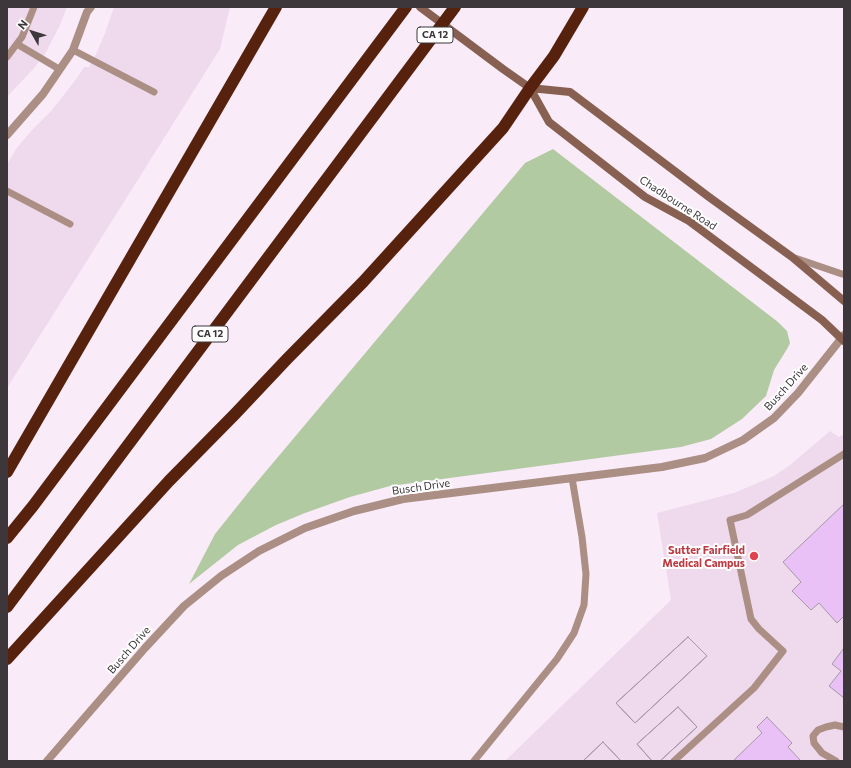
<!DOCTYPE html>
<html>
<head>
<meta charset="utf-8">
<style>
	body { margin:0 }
	#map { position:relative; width:851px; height:768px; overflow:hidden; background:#faebf9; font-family:Commissioner,sans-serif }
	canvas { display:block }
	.frame { position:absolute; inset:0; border:8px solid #3d373c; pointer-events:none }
	.north { position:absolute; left:12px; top:12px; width:40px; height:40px; -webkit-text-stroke:3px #fff; paint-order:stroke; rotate:309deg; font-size:11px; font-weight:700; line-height:16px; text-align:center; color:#3d373c }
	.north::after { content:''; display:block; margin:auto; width:14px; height:18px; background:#3d373c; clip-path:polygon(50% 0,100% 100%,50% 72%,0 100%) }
</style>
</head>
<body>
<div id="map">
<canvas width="851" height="768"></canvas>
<div class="frame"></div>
<div class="north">N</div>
</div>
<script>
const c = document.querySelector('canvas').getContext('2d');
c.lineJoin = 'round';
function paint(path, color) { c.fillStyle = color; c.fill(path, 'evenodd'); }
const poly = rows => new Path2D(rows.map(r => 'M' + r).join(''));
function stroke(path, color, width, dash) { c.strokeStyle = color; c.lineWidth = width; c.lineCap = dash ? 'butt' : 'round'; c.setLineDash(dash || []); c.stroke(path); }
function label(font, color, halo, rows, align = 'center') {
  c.font = font + ' Commissioner,sans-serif'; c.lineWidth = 4; c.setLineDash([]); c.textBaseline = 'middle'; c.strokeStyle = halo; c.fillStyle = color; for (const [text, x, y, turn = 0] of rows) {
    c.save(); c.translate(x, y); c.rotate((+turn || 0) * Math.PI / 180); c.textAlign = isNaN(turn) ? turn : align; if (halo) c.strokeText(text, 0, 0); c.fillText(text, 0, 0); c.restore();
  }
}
const built = poly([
	[7,7,67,7,60,25,45,54,35,67,7,97],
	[114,7,230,7,220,49,7,388,7,164,16,149,30,132,52,110,77,78,84,67,89,67,97,52,105,33],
	[830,431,839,437,844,434,844,761,505,761,671,600,657,513,734,493,774,476,790,465]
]);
const green = poly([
	[553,149,778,322,787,331,790,343,787,349,774,370,766,396,742,419,711,439,681,447,390,486,350,497,305,513,276,525,238,545,189,584,215,534,251,489,525,163]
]);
const building = poly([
	[844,504,844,616,837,623,819,603,811,610,792,591,801,582,783,562,844,504],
	[688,637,707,656,635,723,616,703,688,637],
	[688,637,707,656,635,723,616,703,688,637],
	[844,648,844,698,829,686,841,671,832,664,844,648],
	[678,707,697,727,660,761,652,761,637,744,678,707],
	[678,707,697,727,660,761,652,761,637,744,678,707],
	[767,717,792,743,788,747,801,761,733,761,762,733,757,727,767,717],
	[603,742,621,761,583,761,603,742],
	[603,742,621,761,583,761,603,742]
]);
const service = poly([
	[17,44,59,69],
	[73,50,154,92],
	[7,57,22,37,34,7],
	[7,191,70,224],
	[795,258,842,274,844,274],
	[474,761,557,659,574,633,584,605,586,574,582,537,572,478],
	[674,761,754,688,783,651,759,629,751,619,730,520,747,515,844,454],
	[836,761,822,753,814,743,813,736,818,730,826,727,835,725,844,727]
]);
const minor = poly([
	[7,135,43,94,73,50,87,12,91,7],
	[47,761,145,648,184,606,221,576,259,551,305,528,354,511,403,499,662,467,705,458,743,440,774,418,798,393,844,335]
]);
const secondary = poly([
	[420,7,503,69,530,88,549,122,645,197,689,221,822,320,844,341],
	[530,88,570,92,709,197,792,257,844,301]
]);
const motorway = poly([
	[7,472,276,7],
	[7,538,33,506,406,7],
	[7,607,455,7],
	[7,659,169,481,235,414,287,359,363,282,503,128,530,88,554,56,583,7]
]);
const markers = [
	[754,556,5,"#e0444e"]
];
const shields = [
	[435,35,36],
	[210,334,36]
];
const shieldNames = [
	["CA 12",435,35],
	["CA 12",210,334]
];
const streetNames = [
	["Chadbourne Road",678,203,33],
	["Busch Drive",786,387,-48],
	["Busch Drive",421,487,-8],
	["Busch Drive",129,650,-49]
];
const healthNames = [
	["Sutter Fairfield",745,550],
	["Medical Campus",745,563]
];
paint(built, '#efdaed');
paint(green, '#b2caa2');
paint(building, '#eac1f6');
stroke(building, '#a498a7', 1);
stroke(service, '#ab8e84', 7);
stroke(minor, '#ab8e84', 8);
stroke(secondary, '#886051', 8);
stroke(motorway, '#57220d', 12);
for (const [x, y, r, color] of markers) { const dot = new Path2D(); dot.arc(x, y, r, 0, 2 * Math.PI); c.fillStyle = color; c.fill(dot); stroke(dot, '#fff', 1.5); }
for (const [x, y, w] of shields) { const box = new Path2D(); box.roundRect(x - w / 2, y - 8, w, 16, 3); c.fillStyle = '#fff'; c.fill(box); stroke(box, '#3d373c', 1); }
label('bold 10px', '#3d373c', null, shieldNames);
label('11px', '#3d373c', '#fff', streetNames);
label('bold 11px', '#be3a42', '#fff', healthNames, 'right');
</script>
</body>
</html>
